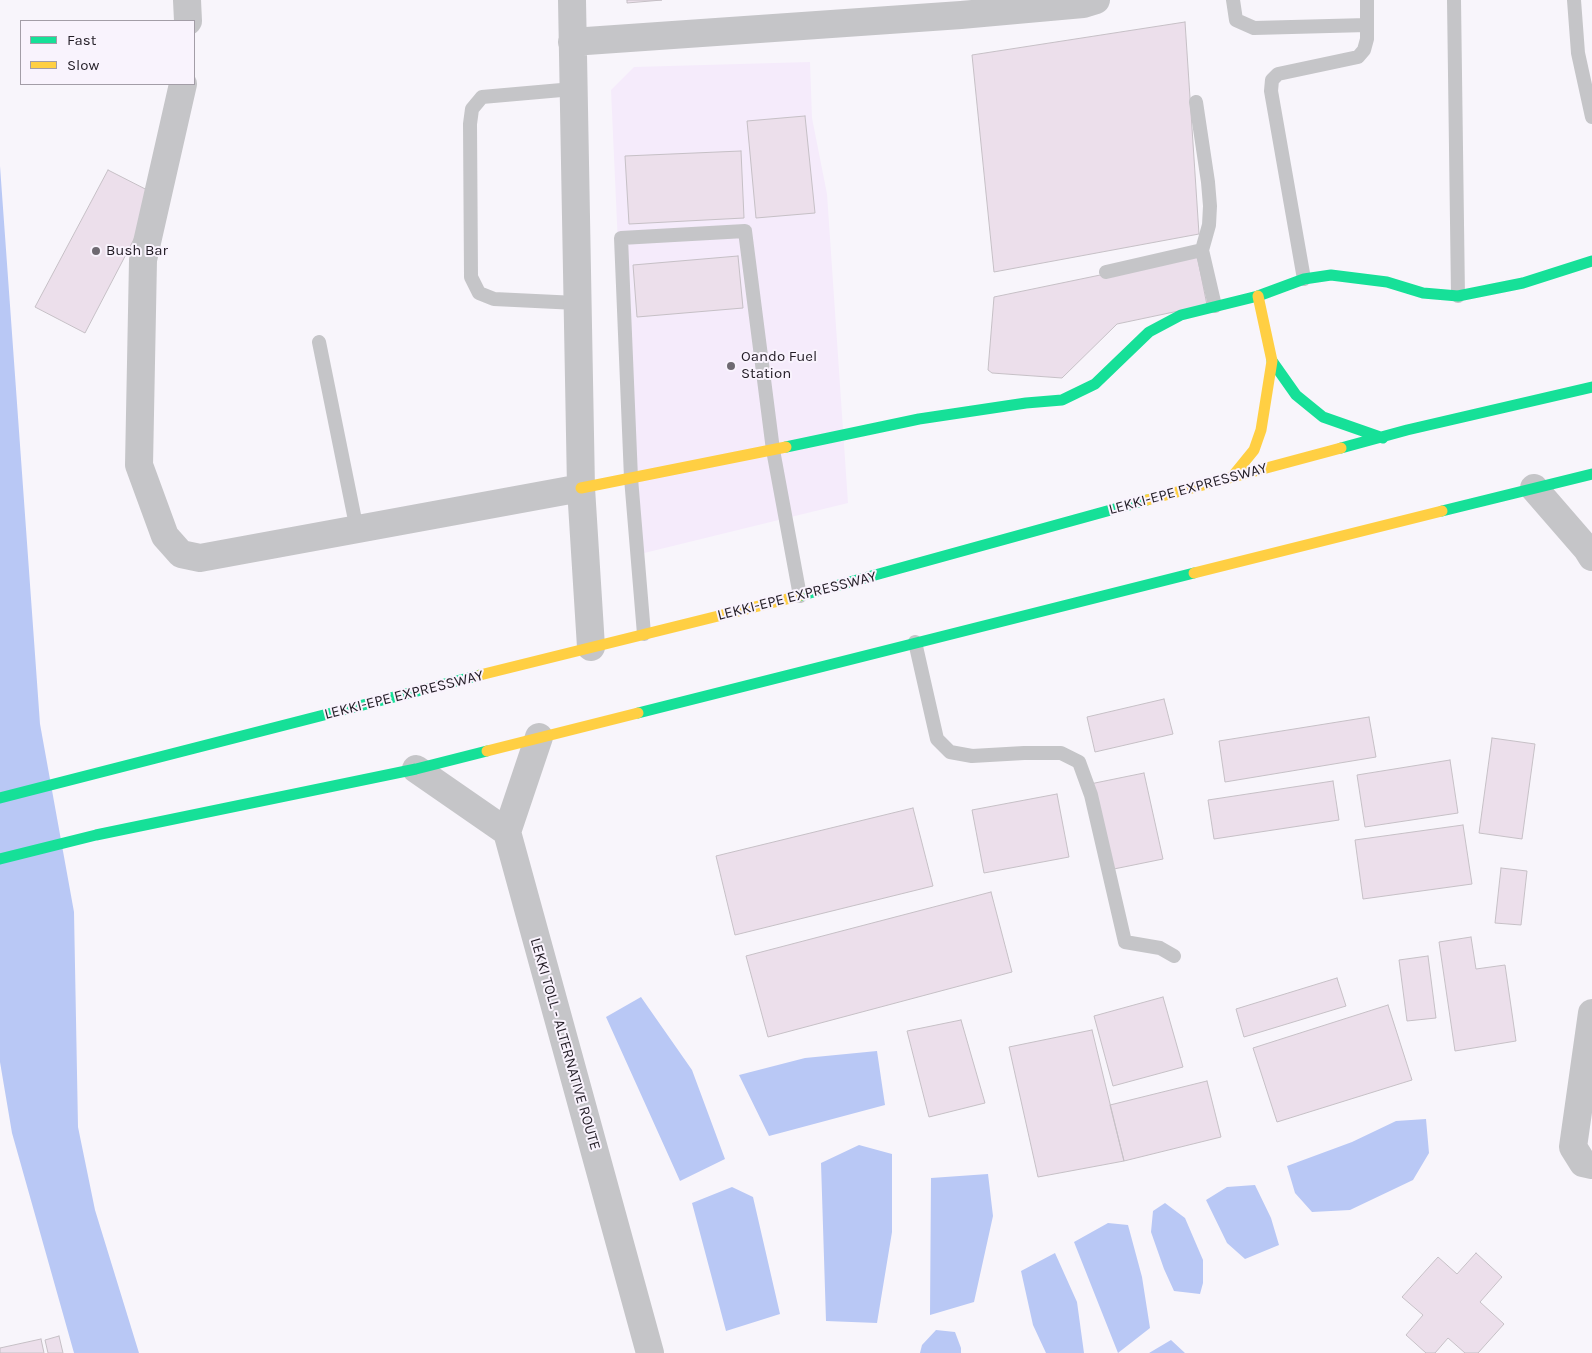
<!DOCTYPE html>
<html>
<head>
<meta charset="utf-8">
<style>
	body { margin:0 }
	#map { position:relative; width:1592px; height:1353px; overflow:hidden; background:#f8f5fb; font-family:Karla,sans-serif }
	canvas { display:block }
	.legend { position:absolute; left:20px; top:20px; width:175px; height:65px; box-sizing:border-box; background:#f9f3fd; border:1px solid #a39da7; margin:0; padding:6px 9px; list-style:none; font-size:15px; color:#231d26 }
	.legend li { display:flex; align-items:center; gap:10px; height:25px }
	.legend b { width:25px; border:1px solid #a39da7 }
</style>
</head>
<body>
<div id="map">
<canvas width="1592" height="1353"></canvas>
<ul class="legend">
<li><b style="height:6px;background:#16e098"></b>Fast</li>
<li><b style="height:6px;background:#ffcf43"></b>Slow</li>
</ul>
</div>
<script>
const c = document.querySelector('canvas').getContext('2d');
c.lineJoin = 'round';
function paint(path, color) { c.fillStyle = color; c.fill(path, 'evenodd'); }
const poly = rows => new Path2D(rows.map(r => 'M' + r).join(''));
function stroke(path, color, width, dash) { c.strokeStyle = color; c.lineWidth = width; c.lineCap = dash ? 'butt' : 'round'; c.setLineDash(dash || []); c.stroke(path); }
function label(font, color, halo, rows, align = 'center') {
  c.font = font + ' Karla,sans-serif'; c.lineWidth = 4; c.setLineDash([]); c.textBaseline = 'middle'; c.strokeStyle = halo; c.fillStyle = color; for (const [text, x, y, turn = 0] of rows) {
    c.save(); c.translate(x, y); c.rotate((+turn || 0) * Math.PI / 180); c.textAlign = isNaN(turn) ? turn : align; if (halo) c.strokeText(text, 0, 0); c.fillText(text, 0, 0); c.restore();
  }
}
const built = poly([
	[810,62,812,118,827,194,848,503,632,556,611,90,634,67]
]);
const water = poly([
	[0,166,40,724,74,912,78,1127,95,1210,139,1353,74,1353,12,1133,0,1062],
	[641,997,692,1070,725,1159,680,1181,606,1017],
	[877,1051,885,1105,769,1136,739,1075,805,1058],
	[1426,1119,1429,1153,1413,1180,1350,1210,1312,1212,1295,1193,1287,1166,1352,1142,1396,1121],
	[859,1145,892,1154,892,1232,877,1323,826,1321,821,1163],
	[988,1174,993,1216,974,1302,930,1315,931,1178],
	[1255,1185,1271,1218,1279,1245,1245,1259,1227,1243,1206,1200,1227,1187],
	[732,1187,753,1197,780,1314,726,1331,692,1203],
	[1165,1203,1185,1218,1203,1260,1203,1283,1200,1294,1174,1291,1164,1269,1151,1232,1153,1211],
	[1108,1223,1128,1225,1142,1277,1150,1328,1118,1353,1074,1242],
	[1055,1253,1077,1302,1084,1353,1046,1353,1033,1325,1021,1271],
	[936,1330,955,1332,961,1348,961,1353,920,1353,922,1345],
	[1171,1340,1185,1353,1149,1353]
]);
const building = poly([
	[627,0,662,0,627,3,627,0],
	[1185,22,1199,234,994,272,972,55,1185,22],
	[805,116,815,213,756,218,747,121,805,116],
	[741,151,744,218,629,224,625,156,741,151],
	[108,170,157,195,85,333,35,307,108,170],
	[1197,255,1207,305,1117,324,1062,378,992,373,988,370,994,297,1197,255],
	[738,256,743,308,637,317,633,265,738,256],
	[1164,699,1173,734,1095,752,1087,717,1164,699],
	[1369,717,1376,757,1225,782,1219,741,1369,717],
	[1492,738,1535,744,1522,839,1479,833,1492,738],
	[1450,760,1458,813,1365,827,1357,775,1450,760],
	[1144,773,1163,859,1109,870,1090,784,1144,773],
	[1333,781,1339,820,1214,839,1208,800,1333,781],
	[1057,794,1069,857,984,873,972,810,1057,794],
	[913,808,933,886,735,935,716,856,913,808],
	[1463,825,1472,884,1363,899,1355,840,1463,825],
	[1501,868,1527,871,1521,925,1495,923,1501,868],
	[991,892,1012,972,768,1037,746,956,991,892],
	[1471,937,1476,969,1505,965,1516,1041,1455,1051,1439,942,1471,937],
	[1428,956,1436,1018,1407,1021,1399,960,1428,956],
	[1337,978,1346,1006,1244,1037,1236,1009,1337,978],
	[1163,997,1183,1067,1113,1086,1094,1016,1163,997],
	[1388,1005,1412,1080,1277,1122,1253,1048,1388,1005],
	[961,1020,985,1103,929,1117,907,1031,961,1020],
	[1092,1030,1124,1161,1038,1177,1009,1047,1092,1030],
	[1207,1081,1221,1137,1124,1161,1110,1105,1207,1081],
	[1476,1253,1502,1277,1480,1302,1504,1324,1478,1353,1465,1353,1448,1338,1435,1353,1426,1353,1406,1335,1423,1315,1402,1297,1438,1257,1457,1274,1476,1253],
	[59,1336,63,1353,48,1353,45,1340,59,1336],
	[41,1339,44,1353,0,1353,0,1348,41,1339]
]);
const lane = poly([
	[1233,0,1236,20,1254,28,1367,25],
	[1454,0,1458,296],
	[1574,0,1578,53,1592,117],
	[573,89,482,97,472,109,470,124,471,277,479,293,494,299,577,303],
	[1196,102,1208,182,1210,206,1209,225,1202,250],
	[1106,272,1202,250,1215,306],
	[1304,279,1271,91,1272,80,1278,74,1358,57,1364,50,1367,39,1367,0],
	[319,342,357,530],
	[644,634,631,478,621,238,745,231,773,450,800,596],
	[915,642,937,739,950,752,972,756,1024,753,1061,753,1079,762,1091,795,1125,942,1160,948,1174,956]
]);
const street = poly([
	[187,0,188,21],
	[572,0,581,488,591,647],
	[572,42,961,15,1083,4,1096,0],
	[183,84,143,260,139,465,165,536,181,554,200,558,581,488],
	[1534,488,1587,549,1592,557],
	[539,737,507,832,650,1353],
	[416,769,507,832],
	[1592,1013,1573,1147,1583,1163,1592,1165]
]);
const fast = poly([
	[1258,296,1304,279,1331,275,1387,282,1423,293,1458,296,1523,283,1592,261],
	[1272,361,1296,395,1323,417,1383,438],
	[786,447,919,419,1026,403,1062,400,1095,384,1149,332,1181,315,1258,296],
	[1341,448,1407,430,1592,387],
	[1442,511,1592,474],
	[799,596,1147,500],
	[638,713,1194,573],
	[0,798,480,675],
	[0,859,96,835,416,769,487,751]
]);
const slow = poly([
	[1232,477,1254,450,1261,430,1272,361,1258,296],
	[581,488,786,447],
	[1147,500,1341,448],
	[1194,573,1442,511],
	[480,675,799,596],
	[487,751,638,713]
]);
const markers = [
	[96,251,5,"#6e6971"],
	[731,366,5,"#6e6971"]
];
const poiNames = [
	["Bush Bar",106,251],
	["Oando Fuel",741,357],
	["Station",741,374]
];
const streetNames = [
	["LEKKI-EPE EXPRESSWAY",1188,489,-15],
	["LEKKI-EPE EXPRESSWAY",797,596,-14],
	["LEKKI-EPE EXPRESSWAY",404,695,-14],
	["LEKKI TOLL - ALTERNATIVE ROUTE",565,1044,74]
];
paint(built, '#f5ebfb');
paint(water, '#b9c8f5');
paint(building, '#ecdfeb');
stroke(building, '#c6c0c6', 1);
stroke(lane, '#c5c5c8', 14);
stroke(street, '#c5c5c8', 28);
stroke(fast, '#16e098', 11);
stroke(slow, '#ffcf43', 11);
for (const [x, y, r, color] of markers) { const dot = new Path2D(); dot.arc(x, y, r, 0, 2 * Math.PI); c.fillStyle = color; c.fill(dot); stroke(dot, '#f9f3fd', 2); }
label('15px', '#231d26', '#f9f3fd', poiNames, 'left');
label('15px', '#231d26', '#f9f3fd', streetNames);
</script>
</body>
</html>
